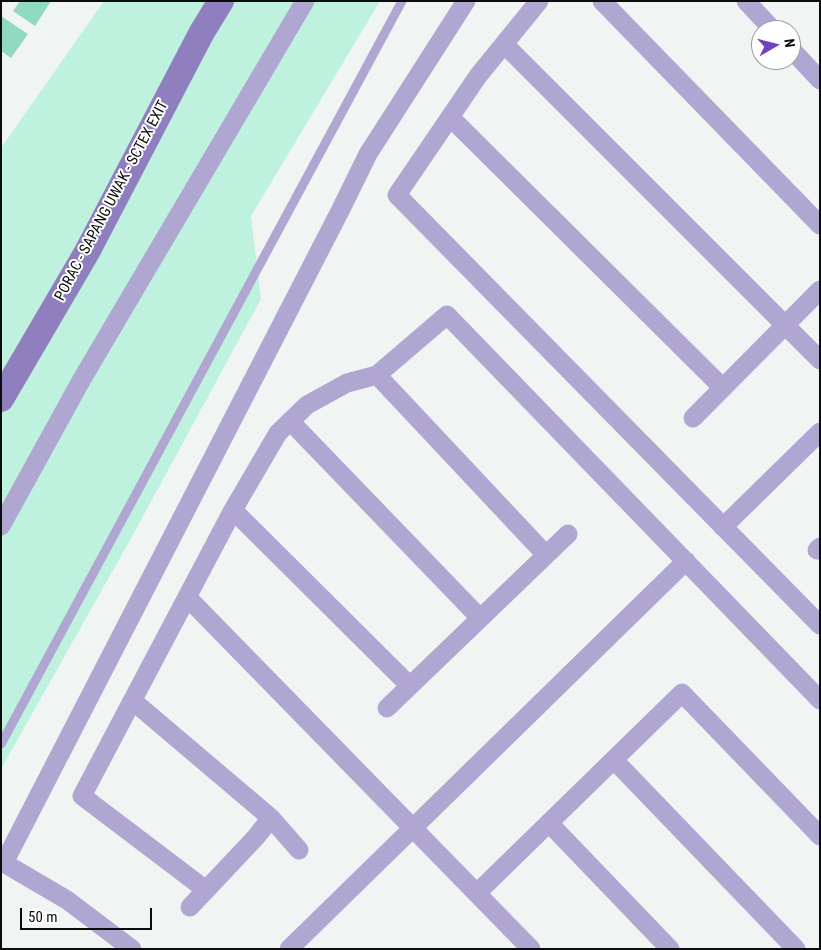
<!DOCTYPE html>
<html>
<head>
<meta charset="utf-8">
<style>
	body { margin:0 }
	#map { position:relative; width:821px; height:950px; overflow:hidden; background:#f0f5f3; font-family:"Roboto Condensed",sans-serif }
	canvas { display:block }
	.frame { position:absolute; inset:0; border:2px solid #0b0d0c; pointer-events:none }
	.north { position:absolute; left:751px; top:20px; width:50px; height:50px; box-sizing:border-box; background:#fff; border:1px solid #9d9e9e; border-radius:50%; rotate:82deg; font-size:14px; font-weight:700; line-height:20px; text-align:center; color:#0b0d0c }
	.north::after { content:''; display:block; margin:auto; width:18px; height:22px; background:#6e43bb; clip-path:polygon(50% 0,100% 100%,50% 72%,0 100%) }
	.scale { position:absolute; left:20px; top:908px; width:132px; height:22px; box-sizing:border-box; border:2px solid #0b0d0c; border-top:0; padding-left:6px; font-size:15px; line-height:18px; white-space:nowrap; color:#0b0d0c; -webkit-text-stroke:4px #fff; paint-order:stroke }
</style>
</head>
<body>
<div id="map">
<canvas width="821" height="950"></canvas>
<div class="frame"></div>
<div class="north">N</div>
<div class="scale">50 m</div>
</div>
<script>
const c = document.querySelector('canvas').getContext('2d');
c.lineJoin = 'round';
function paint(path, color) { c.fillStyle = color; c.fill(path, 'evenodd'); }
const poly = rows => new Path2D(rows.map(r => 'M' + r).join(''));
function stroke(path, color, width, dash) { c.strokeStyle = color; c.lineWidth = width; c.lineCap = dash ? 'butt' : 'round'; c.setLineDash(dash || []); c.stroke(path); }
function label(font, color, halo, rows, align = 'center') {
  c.font = font + ' "Roboto Condensed",sans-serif'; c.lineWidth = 4; c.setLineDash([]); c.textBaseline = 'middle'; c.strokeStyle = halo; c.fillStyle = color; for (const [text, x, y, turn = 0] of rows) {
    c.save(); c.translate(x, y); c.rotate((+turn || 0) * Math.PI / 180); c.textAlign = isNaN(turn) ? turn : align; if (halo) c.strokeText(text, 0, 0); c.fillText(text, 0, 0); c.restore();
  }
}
const green = poly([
	[104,1,380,1,251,216,261,299,134,533,1,769,1,148]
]);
const building = poly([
	[20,1,51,1,35,26,13,11],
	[1,16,28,34,11,58,1,51]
]);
const lane = poly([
	[1,744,402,1]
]);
const street = poly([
	[539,1,478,76,397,195,820,625],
	[602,1,820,225],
	[746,1,773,30],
	[504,44,820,360],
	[791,49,820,80],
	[450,117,723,388],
	[377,375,546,555],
	[693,418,820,290],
	[290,421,480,618],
	[233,510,410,686],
	[1,526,82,379,305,1],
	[723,527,820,432],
	[817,550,820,547],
	[187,597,531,949],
	[133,701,271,818,299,850],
	[387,708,568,534],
	[614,760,796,949],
	[549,823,670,949],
	[206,890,82,796,233,510,278,433,307,405,347,383,377,375,447,315,820,700],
	[477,893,682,693,820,836],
	[190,907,256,837,271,818],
	[132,949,67,900,4,863,340,211,368,154,466,1],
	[289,949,686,561]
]);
const secondary = poly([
	[1,399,87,252,202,32,221,1]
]);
const streetNames = [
	["PORAC - SAPANG UWAK - SCTEX EXIT",112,201,-62]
];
paint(green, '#bff1df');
paint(building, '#90dac2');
stroke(lane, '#b0a6d2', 9);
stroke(street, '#b0a6d2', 19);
stroke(secondary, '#907fbf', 26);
label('15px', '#0b0d0c', '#fff', streetNames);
</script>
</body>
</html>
